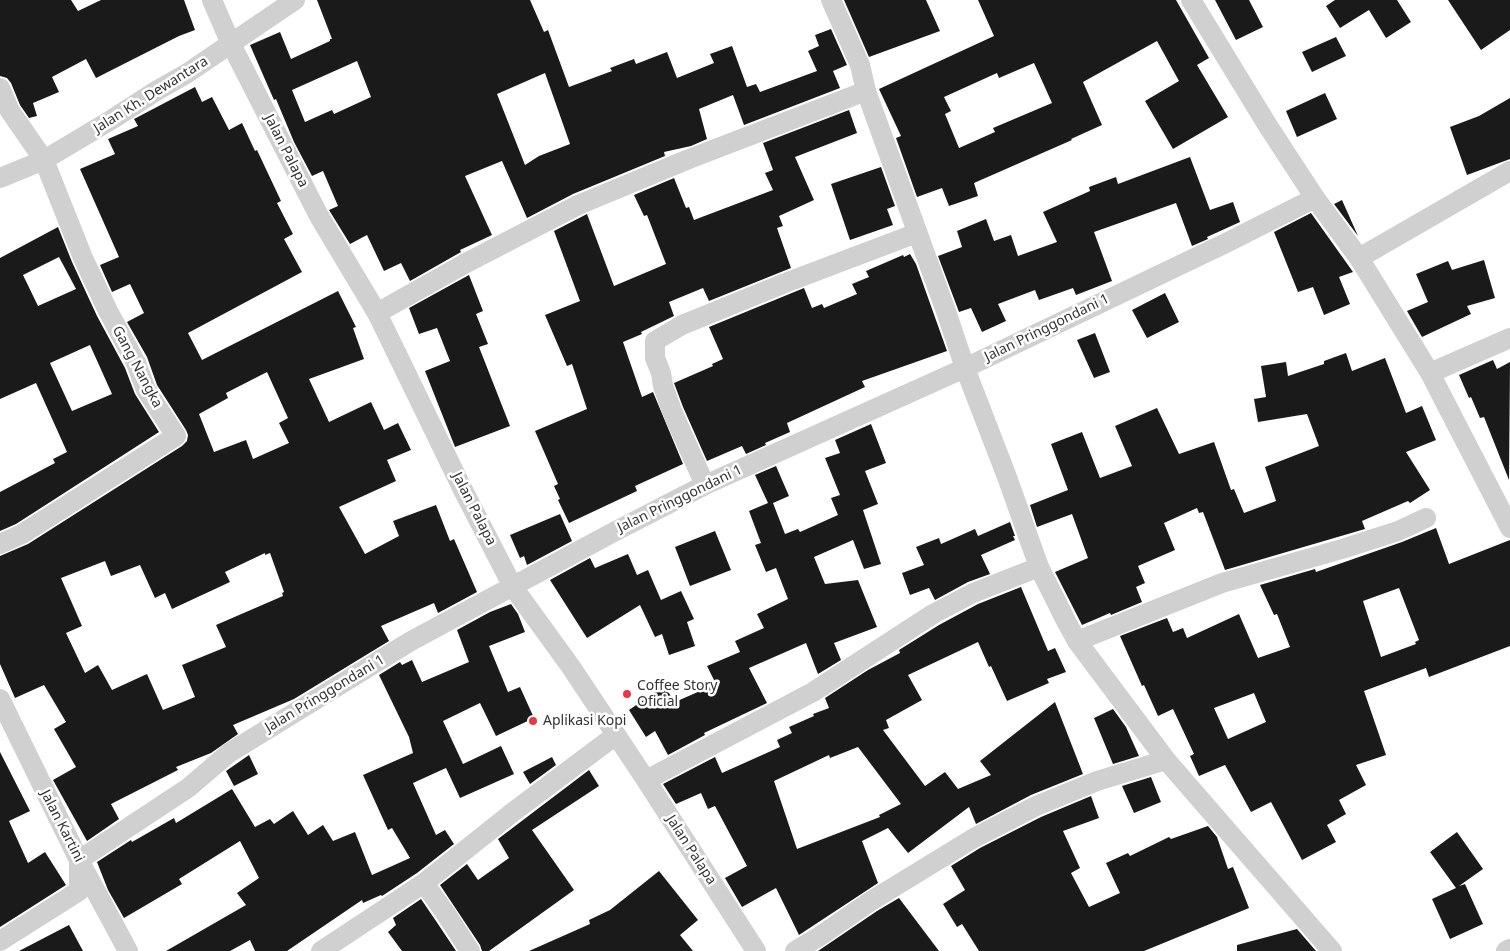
<!DOCTYPE html>
<html>
<head>
<meta charset="utf-8">
<style>
	body { margin:0 }
	canvas { display:block; background:#fff }
</style>
</head>
<body>
<canvas width="1510" height="951"></canvas>
<script>
const c = document.querySelector('canvas').getContext('2d');
c.lineJoin = 'round';
function paint(path, color) { c.fillStyle = color; c.fill(path, 'evenodd'); }
const poly = rows => new Path2D(rows.map(r => 'M' + r).join(''));
function stroke(path, color, width, dash) { c.strokeStyle = color; c.lineWidth = width; c.lineCap = dash ? 'butt' : 'round'; c.setLineDash(dash || []); c.stroke(path); }
function label(font, color, halo, rows, align = 'center') {
  c.font = font + ' "Noto Sans",sans-serif'; c.lineWidth = 5; c.setLineDash([]); c.textBaseline = 'middle'; c.strokeStyle = halo; c.fillStyle = color; for (const [text, x, y, turn = 0] of rows) {
    c.save(); c.translate(x, y); c.rotate((+turn || 0) * Math.PI / 180); c.textAlign = isNaN(turn) ? turn : align; if (halo) c.strokeText(text, 0, 0); c.fillText(text, 0, 0); c.restore();
  }
}
const building = poly([
	[0,0,71,0,78,11,101,0,184,0,195,30,179,36,96,78,86,59,52,77,59,92,33,103,37,116,29,118,20,105,11,83,7,78,0,76],
	[317,0,530,0,544,32,548,30,569,87,612,71,610,68,634,59,636,64,667,52,677,78,714,63,710,54,732,46,747,87,756,84,760,92,817,71,808,51,819,46,815,35,831,29,847,65,833,71,840,88,744,125,733,95,699,109,707,139,691,146,664,152,665,156,573,194,527,218,502,161,465,176,492,235,460,250,461,252,410,281,401,263,384,271,367,235,350,244,329,210,338,206,323,171,312,176,294,142,276,99,274,100,250,45,280,32,291,59,330,41,330,39,332,39],
	[357,61,371,97,334,114,332,110,305,122,292,90],
	[545,73,570,144,539,156,525,165,497,94],
	[844,0,926,0,940,31,869,57],
	[978,0,1176,0,1209,58,1197,65,1228,117,1173,149,1145,101,1179,81,1157,41,1083,82,1102,125,1071,139,1072,140,974,183,978,196,949,206,942,188,917,197,896,138,901,136,879,89,994,36],
	[1034,63,1052,103,993,128,995,132,959,148,945,114,951,111,944,97,997,73,999,78],
	[1215,0,1249,0,1263,27,1236,40],
	[1335,0,1397,0,1411,22,1386,38,1369,10,1340,28,1326,6],
	[1448,0,1510,0,1510,30,1481,50],
	[1336,37,1346,56,1312,72,1302,52],
	[195,87,202,102,212,97,229,130,242,123,255,151,257,150,281,201,277,203,293,234,284,239,302,272,188,333,202,360,338,291,356,327,353,328,364,359,309,379,329,422,371,402,384,430,398,423,411,450,387,460,396,481,339,507,365,554,399,536,393,521,436,505,450,541,454,539,477,592,438,613,434,603,381,626,389,641,294,699,233,725,238,734,211,753,176,767,178,770,111,804,119,819,87,841,53,780,76,767,54,729,66,722,44,685,15,698,0,664,0,556,28,544,182,446,187,441,188,435,186,430,157,385,147,357,127,322,144,313,130,284,112,292,100,265,119,257,80,169,115,154,108,139,138,126,134,119],
	[267,372,288,418,279,423,289,443,253,459,246,440,214,452,199,414,228,398,226,393],
	[265,553,265,555,270,553,284,592,282,593,283,596,216,625,226,647,182,665,195,697,163,710,147,674,112,690,98,665,85,673,66,633,82,626,61,578,105,561,111,576,140,565,155,598,165,593,172,609,230,582,225,572],
	[1325,93,1337,119,1297,137,1286,111],
	[1510,98,1510,159,1467,175,1450,127,1479,116],
	[849,110,857,133,795,157,814,200,779,216,783,226,777,228,791,268,709,301,703,288,669,302,674,316,641,332,642,334,623,342,642,397,653,392,683,464,635,486,637,491,569,523,558,500,560,499,554,486,558,484,535,431,587,409,572,364,567,366,545,315,580,301,554,231,587,214,614,286,666,264,647,215,644,216,634,195,674,178,686,208,689,207,694,220,773,190,765,173,773,170,763,143],
	[1190,157,1210,210,1233,202,1240,222,1207,237,1208,239,1192,246,1176,203,1094,232,1112,281,1076,295,1073,288,1039,300,1035,290,998,304,1006,321,982,332,971,308,959,312,938,256,962,247,957,231,986,219,994,241,1011,235,1018,256,1057,242,1043,212,1090,191,1089,187,1116,177,1118,184],
	[881,167,895,206,887,209,893,225,850,240,831,184],
	[1342,200,1358,236,1334,204],
	[1311,213,1353,272,1339,277,1350,304,1324,315,1313,287,1298,292,1274,232],
	[58,227,72,262,97,316,125,368,135,394,159,432,16,524,0,531,0,492,55,463,53,459,67,452,36,383,0,399,0,258],
	[59,257,76,289,38,306,23,275],
	[90,345,112,394,72,411,50,363],
	[910,254,916,264,947,351,862,381,865,387,787,423,790,432,765,443,766,445,746,454,742,446,707,461,683,407,674,383,713,366,712,364,723,359,709,327,804,288,812,308,822,304,824,308,857,294,852,284,869,277,866,271,903,255,904,257],
	[1484,260,1495,298,1467,306,1471,314,1422,337,1407,311,1428,302,1416,274,1448,261,1452,270],
	[469,275,483,311,476,314,488,344,479,347,510,426,455,447,425,371,450,361,437,328,419,334,409,308],
	[1165,293,1179,322,1147,338,1132,310],
	[1095,333,1110,372,1094,378,1077,340],
	[1346,353,1352,371,1385,358,1406,413,1422,406,1436,440,1406,452,1430,490,1410,503,1408,501,1362,521,1365,529,1225,570,1203,512,1199,513,1197,508,1164,523,1175,550,1138,566,1145,583,1136,587,1142,602,1111,615,1110,613,1082,625,1055,572,1088,558,1072,514,1037,527,1030,505,1068,490,1051,444,1082,432,1100,478,1132,466,1115,426,1157,408,1179,454,1214,442,1231,490,1234,489,1244,513,1276,501,1265,467,1319,446,1307,414,1258,422,1254,399,1266,397,1261,366,1286,362,1288,376,1324,364,1324,361],
	[1493,360,1497,369,1510,362,1509,480,1484,417,1480,418,1471,397,1469,398,1459,375],
	[871,424,886,463,865,471,878,504,863,510,881,564,864,569,853,540,814,557,825,584,858,580,877,627,834,643,841,660,818,674,806,643,749,668,767,703,704,733,705,735,668,755,655,731,646,737,629,710,664,686,675,702,716,684,707,666,740,652,735,641,764,628,757,614,788,599,776,568,766,572,755,545,761,543,749,511,768,503,755,475,776,466,789,496,773,503,785,534,798,529,800,532,838,515,831,498,840,495,825,458,840,453,835,440],
	[560,514,572,541,527,565,524,556,520,558,510,535],
	[1010,522,1015,536,1013,536,1015,540,981,555,990,574,968,582,935,600,929,588,910,595,902,573,924,565,916,547,939,538,941,544,975,529,978,536],
	[1436,528,1449,564,1510,540,1510,646,1429,677,1426,668,1364,691,1386,755,1356,765,1366,785,1339,800,1346,814,1327,825,1336,842,1302,860,1271,802,1251,812,1225,765,1199,776,1190,756,1194,754,1173,709,1158,716,1144,685,1142,686,1120,636,1167,618,1173,632,1183,628,1187,638,1239,614,1258,658,1290,647,1277,614,1274,615,1260,585,1315,569,1316,572,1402,542],
	[1399,588,1419,640,1415,642,1416,644,1381,657,1363,601],
	[1254,693,1266,722,1228,739,1214,708],
	[715,531,731,570,690,586,675,547],
	[628,554,637,575,648,570,661,600,681,591,694,619,687,622,695,646,669,655,662,634,655,637,640,605,587,638,550,580,590,558,595,568],
	[1021,587,1048,651,1055,648,1066,672,1047,679,1049,683,1007,701,991,666,989,667,978,642,908,675,922,700,886,720,889,728,883,730,925,786,945,772,958,789,991,775,980,761,1055,702,1083,774,1031,795,976,824,969,807,908,853,888,828,862,841,878,883,799,935,776,888,742,907,725,878,747,866,715,806,708,809,701,793,676,804,663,784,715,757,722,773,780,747,777,740,792,733,789,727,814,716,813,714,829,708,825,698,868,670,900,653,899,650,939,625,978,604],
	[858,747,901,804,879,815,880,817,797,849,774,781,829,755,830,758],
	[511,604,518,614,525,632,489,646,508,692,520,687,534,718,496,736,480,703,443,721,463,764,501,746,514,774,460,798,446,768,413,783,436,835,445,830,454,844,417,873,382,896,381,895,363,903,362,900,287,951,255,951,250,940,230,951,166,951,246,905,237,893,259,878,240,841,179,879,182,884,124,918,108,890,97,862,131,840,132,842,174,818,176,823,232,789,255,827,270,819,274,824,293,811,308,835,323,825,333,841,355,832,372,875,410,858,392,828,388,830,363,775,413,753,409,737,379,675,400,662,402,665,412,660,422,682,469,662,457,630,490,612],
	[1113,709,1126,727,1139,756,1113,764,1094,718],
	[0,752,30,811,9,821,28,863,45,852,66,885,0,927],
	[249,755,258,774,234,786,226,771],
	[552,757,556,765,530,784,523,772],
	[589,770,599,786,532,830,574,890,489,951,482,951,480,945,440,885,467,864,478,880,509,858,498,839],
	[1151,777,1161,802,1134,813,1122,786],
	[1091,796,1099,818,1063,831,1080,868,1071,873,1089,907,1120,893,1106,863,1128,853,1130,856,1169,837,1171,839,1208,826,1217,837,1228,869,1233,867,1249,908,1144,951,979,951,962,924,957,927,943,904,965,890,951,866,980,848,1041,817],
	[1457,832,1483,869,1459,886,1465,884,1483,924,1450,939,1432,899,1456,888,1430,852],
	[659,871,698,920,680,935,693,951,529,951,590,924,589,920,610,910],
	[899,898,939,951,818,951,877,911],
	[421,899,436,921,456,951,402,951,388,932,396,925,393,918],
	[69,925,83,951,19,951],
	[1297,929,1316,951,1237,951,1237,945]
]);
const minor = poly([
	[212,0,231,44,319,216,377,313,463,490,513,587,571,667,646,780,756,951],
	[831,0,860,65,866,91,947,314,965,368,1007,477,1039,567,1067,623,1077,641,1166,760,1332,951],
	[1191,0,1268,126,1315,198,1359,258,1430,373,1510,528],
	[0,88,10,111,44,160,83,258,108,311,136,363,146,390,176,436,22,534,0,544],
	[0,178,44,160,111,120,156,91,186,74,295,0],
	[1359,258,1510,171],
	[377,313,466,263,578,205,689,159,866,91],
	[1430,373,1510,338],
	[705,485,672,411,663,386,661,373,655,358,655,341,682,325,785,283,917,233],
	[1077,641,1222,583,1342,549,1398,531,1426,518],
	[0,699,79,860,128,951],
	[646,780,813,692,933,614,973,593,1039,567],
	[424,883,446,914,470,951],
	[0,941,79,891,79,860,188,788,229,753,411,641,610,534,705,485,965,368,1226,243,1315,198],
	[321,951,424,883,513,812,616,735],
	[795,951,820,936,871,901,974,838,1036,806,1097,781,1166,760],
	[1506,951,1510,949]
]);
const markers = [
	[627,694,5,"#e63946"],
	[533,721,5,"#e63946"]
];
const streetNames = [
	["Jalan Kh. Dewantara",151,95,-32],
	["Jalan Palapa",286,151,63],
	["Jalan Pringgondani 1",1047,328,-26],
	["Gang Nangka",137,367,62],
	["Jalan Pringgondani 1",680,499,-26],
	["Jalan Palapa",474,509,63],
	["Jalan Pringgondani 1",325,694,-31],
	["Jalan Kartini",62,826,63],
	["Jalan Palapa",691,850,57]
];
const poiNames = [
	["Coffee Story",637,686],
	["Oficial",637,702],
	["Aplikasi Kopi",543,721]
];
paint(building, '#1a1a1a');
stroke(minor, '#d0d0d0', 20);
for (const [x, y, r, color] of markers) { const dot = new Path2D(); dot.arc(x, y, r, 0, 2 * Math.PI); c.fillStyle = color; c.fill(dot); stroke(dot, '#fff', 2); }
label('14px', '#333', '#fff', streetNames);
label('14px', '#333', '#fff', poiNames, 'left');
</script>
</body>
</html>
